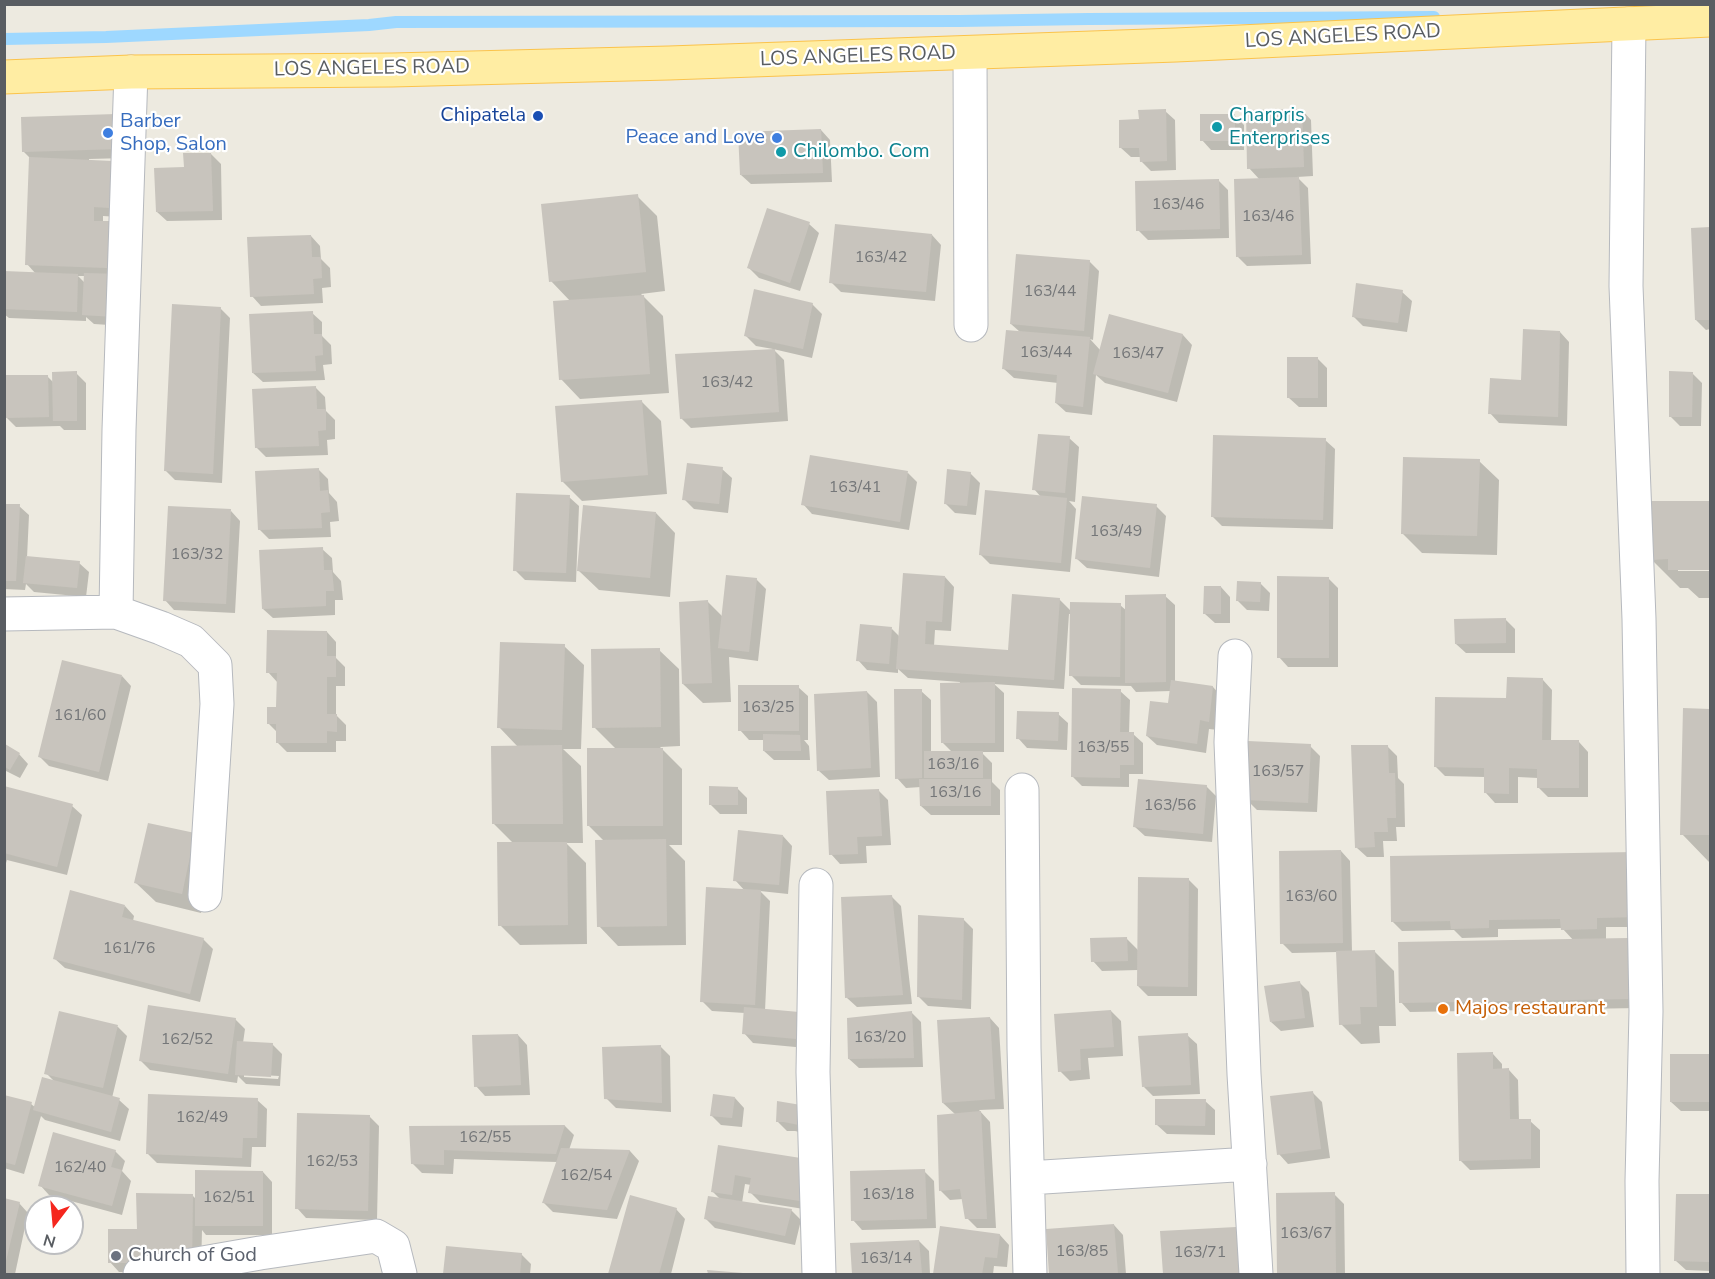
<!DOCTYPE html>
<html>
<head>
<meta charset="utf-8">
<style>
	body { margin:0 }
	#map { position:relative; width:1715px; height:1279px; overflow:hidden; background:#edeae0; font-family:"Nunito Sans",sans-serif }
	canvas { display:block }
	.frame { position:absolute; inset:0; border:6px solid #595d62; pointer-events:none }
	.north { position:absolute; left:24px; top:1195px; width:60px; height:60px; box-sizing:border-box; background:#fff; border:2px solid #bdbec0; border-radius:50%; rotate:196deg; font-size:16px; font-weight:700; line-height:24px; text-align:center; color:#595d62 }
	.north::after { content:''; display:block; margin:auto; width:21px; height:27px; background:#f5271e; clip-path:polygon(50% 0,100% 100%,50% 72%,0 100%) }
</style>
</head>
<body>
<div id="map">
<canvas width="1715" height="1279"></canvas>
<div class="frame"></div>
<div class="north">N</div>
</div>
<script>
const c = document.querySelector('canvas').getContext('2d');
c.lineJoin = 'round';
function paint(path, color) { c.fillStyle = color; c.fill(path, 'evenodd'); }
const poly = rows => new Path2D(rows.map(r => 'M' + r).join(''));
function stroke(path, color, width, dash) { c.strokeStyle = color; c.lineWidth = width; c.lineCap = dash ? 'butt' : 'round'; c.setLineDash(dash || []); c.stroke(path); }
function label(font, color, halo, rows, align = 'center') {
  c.font = font + ' "Nunito Sans",sans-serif'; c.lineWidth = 4.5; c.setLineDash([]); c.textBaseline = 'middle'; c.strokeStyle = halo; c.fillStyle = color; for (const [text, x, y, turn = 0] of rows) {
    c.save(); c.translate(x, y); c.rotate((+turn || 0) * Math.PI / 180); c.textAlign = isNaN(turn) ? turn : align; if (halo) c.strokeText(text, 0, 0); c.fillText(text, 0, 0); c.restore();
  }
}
const shadow = poly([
	[1302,110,1311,120,1313,176,1297,177,1308,188,1311,264,1247,266,1238,257,1260,180,1249,168],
	[1165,111,1175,120,1176,170,1151,171,1141,161,1141,157,1131,157,1121,148,1140,121],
	[1234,115,1244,125,1244,150,1211,150,1202,140],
	[115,116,126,158,89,159,89,162,119,217,103,216,103,222,109,222,118,232,125,326,94,324,86,317,86,321,9,318,4,314,4,273,36,274,27,264,30,158,23,151],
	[78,276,86,276,85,283],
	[821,130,830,140,832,182,751,184,741,175],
	[211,154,221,164,222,220,167,221,157,212,186,169],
	[1219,181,1228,190,1229,238,1148,240,1138,230],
	[637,196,657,216,665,291,641,294,663,316,669,393,580,399,561,379,571,302,551,281],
	[809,224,819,233,800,291,759,278,749,268],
	[1710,228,1710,329,1706,330,1696,320,1693,229],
	[932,235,941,245,935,301,841,292,831,282],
	[311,236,320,246,321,259,330,268,331,287,322,288,323,303,261,306,252,296],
	[1089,261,1099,271,1093,340,1090,339,1101,351,1183,335,1192,345,1177,402,1105,383,1096,375,1092,415,1066,412,1056,403,1058,383,1014,378,1004,369,1020,332,1011,324],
	[1402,292,1412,301,1407,332,1363,326,1353,316],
	[812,304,822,314,812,358,773,349,784,360,788,421,691,428,681,418,773,349,756,346,746,336],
	[220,308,230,318,222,483,175,480,165,470],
	[312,313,322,322,322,336,331,345,332,364,323,365,325,380,263,382,253,373],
	[1560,332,1569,342,1567,426,1499,423,1490,413,1522,382],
	[1317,358,1327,368,1327,407,1299,407,1289,398],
	[76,373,86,383,86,430,64,430,60,426,16,427,6,417,47,376,54,383],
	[1692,373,1702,383,1701,426,1680,426,1670,416],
	[316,388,325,397,326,411,335,420,335,439,327,440,328,455,266,457,256,447],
	[642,402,661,421,667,494,582,501,562,481],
	[1069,438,1079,447,1075,502,1069,501,1076,509,1070,572,990,564,980,554,1041,497,1034,489],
	[1325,440,1335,449,1333,529,1222,526,1212,516],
	[1479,461,1499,480,1497,555,1422,553,1402,533],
	[318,469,328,479,329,493,337,502,339,521,330,522,331,537,269,539,259,529],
	[722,469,732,478,728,513,694,509,684,499],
	[908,473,917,482,909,530,812,514,803,504],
	[970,473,980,483,976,515,955,513,945,503],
	[569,497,579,506,576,582,525,580,515,570],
	[1651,503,1710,503,1710,568,1678,568,1678,571,1710,571,1710,598,1699,598,1688,588,1680,588,1651,559],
	[4,505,19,506,29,515,27,558,79,563,89,572,86,597,34,592,26,584,25,590,4,589],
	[1156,506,1166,516,1159,577,1087,568,1077,559],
	[231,511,240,521,235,613,174,610,165,600],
	[656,513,675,533,670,597,599,590,579,571],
	[322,549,332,558,333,572,341,581,343,600,335,600,335,615,273,618,263,609],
	[945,577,954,587,951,631,935,630,934,646,1009,651,1059,599,1071,611,1120,605,1127,611,1165,596,1175,605,1175,682,1213,687,1222,697,1218,730,1209,729,1206,753,1157,745,1147,736,1170,705,1171,691,1136,692,1131,686,1081,685,1071,675,1071,614,1069,614,1064,689,994,684,1004,693,1004,752,981,752,992,763,992,782,1000,790,1000,815,931,815,921,806,921,787,906,788,897,778,921,691,931,700,931,753,953,753,942,742,960,682,908,678,898,669,898,673,867,670,858,660,892,629,900,637],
	[1328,578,1338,588,1338,667,1288,667,1279,657],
	[756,579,766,589,758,661,729,657,731,702,703,703,683,684,708,602,723,617],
	[1260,583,1270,593,1269,611,1247,610,1237,600],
	[1221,587,1230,597,1230,623,1215,623,1205,614],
	[1505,619,1515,629,1515,653,1466,653,1456,644],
	[327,632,336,642,336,658,345,667,345,686,336,686,336,715,346,725,346,741,336,741,336,752,287,752,277,742,278,733,269,724,278,709,278,683,268,672],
	[564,646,584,665,581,749,563,749,581,766,583,843,566,843,586,863,587,944,520,945,500,925,513,843,494,824,518,747,499,727],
	[659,650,679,669,680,746,660,747,682,769,682,845,669,845,685,861,686,945,618,946,599,926,605,842,589,826,616,749,594,727],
	[122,676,131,686,108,781,49,766,39,756],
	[1543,680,1552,690,1551,742,1579,742,1588,752,1588,797,1548,797,1538,787,1538,778,1518,777,1518,803,1495,803,1486,793,1485,777,1445,776,1435,766,1508,699],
	[798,687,808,696,808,740,804,740,809,746,810,760,774,760,764,751,764,740,749,740,740,730],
	[1120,691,1130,700,1129,734,1133,734,1143,743,1143,774,1129,774,1129,787,1082,786,1073,777],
	[867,692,877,702,880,777,829,780,819,771],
	[1684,710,1710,710,1710,863,1682,834],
	[1058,714,1068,723,1067,750,1027,748,1018,738],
	[4,746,19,754,28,764,20,778,4,770],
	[1310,746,1320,756,1317,812,1257,810,1247,800],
	[1387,746,1397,756,1398,778,1404,784,1405,827,1396,827,1397,841,1383,841,1384,857,1367,857,1357,848],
	[1206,786,1216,796,1212,842,1145,836,1135,827],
	[4,788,72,806,82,815,67,875,7,860,4,869],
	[737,788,747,798,747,814,720,814,710,804],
	[879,791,888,800,891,845,866,846,867,863,840,864,831,854],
	[149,825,214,854,201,913,156,902,136,883],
	[783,836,792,846,788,894,760,891,770,901,765,1011,798,1014,806,1048,753,1043,744,1033,745,1013,712,1011,702,1001,745,891,735,880],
	[1341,851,1350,861,1352,952,1374,951,1394,971,1396,1026,1379,1026,1380,1043,1361,1044,1341,1024,1338,952,1292,953,1282,943],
	[1635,853,1646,927,1606,927,1606,940,1627,940,1637,950,1638,1008,1410,1012,1401,1002,1574,941,1562,928,1498,929,1498,937,1462,938,1454,930,1402,931,1392,921],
	[1188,879,1198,889,1197,996,1148,996,1138,986,1138,970,1102,971,1093,961,1126,938,1139,951],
	[892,897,901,906,912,1004,857,1007,847,998],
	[125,906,134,916,133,921,203,939,213,949,200,1002,65,968,55,959],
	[963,919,973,929,971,1009,928,1006,918,996],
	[1299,982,1309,992,1314,1027,1281,1031,1271,1022],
	[1111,1011,1121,1021,1123,1056,1088,1058,1090,1079,1070,1081,1060,1071],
	[911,1012,921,1022,923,1067,859,1068,849,1059],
	[60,1013,118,1027,127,1036,112,1098,119,1100,129,1109,120,1141,45,1120,41,1116,24,1174,4,1168,4,1096,31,1104,36,1108,55,1082,46,1073],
	[990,1018,999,1028,1004,1109,979,1110,990,1122,996,1228,977,1228,967,1218,963,1199,950,1200,940,1190,956,1115,943,1103],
	[235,1019,245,1029,243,1043,272,1044,282,1054,280,1086,246,1084,238,1076,237,1083,150,1070,141,1061],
	[244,1074,279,1076,278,1079,244,1077],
	[518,1035,527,1045,530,1095,485,1096,476,1086],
	[1187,1035,1197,1044,1200,1094,1153,1096,1144,1087],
	[660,1046,670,1056,671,1112,616,1108,606,1098],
	[1493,1054,1502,1064,1502,1070,1509,1070,1518,1080,1519,1121,1530,1121,1540,1130,1540,1168,1470,1170,1460,1160],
	[1671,1056,1710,1056,1710,1111,1681,1111,1671,1102],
	[1313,1093,1322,1102,1330,1158,1288,1164,1279,1154],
	[735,1098,744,1108,742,1127,721,1125,711,1115],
	[257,1100,267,1109,266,1147,252,1147,251,1167,157,1163,148,1154],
	[1205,1101,1215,1110,1215,1135,1167,1134,1157,1125],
	[779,1103,813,1135,795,1131,787,1131,778,1122],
	[369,1116,379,1126,377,1220,306,1218,297,1208],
	[565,1126,574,1135,569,1150,630,1151,639,1161,617,1219,553,1212,544,1203,557,1162,454,1159,453,1174,422,1173,412,1163,410,1127],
	[719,1147,806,1160,810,1210,760,1202,750,1192,751,1185,745,1184,742,1203,791,1210,801,1220,795,1245,715,1228,705,1218,720,1199,712,1191],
	[115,1151,125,1161,122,1171,131,1181,122,1215,49,1195,40,1185],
	[924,1171,934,1181,936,1228,862,1230,853,1220],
	[263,1172,272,1182,272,1235,206,1235,202,1230,201,1272,119,1272,110,1262,138,1230,192,1195,197,1200],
	[1334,1194,1344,1204,1345,1274,1279,1274,1277,1195],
	[1677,1195,1710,1196,1710,1271,1686,1270,1676,1261],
	[631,1197,676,1209,685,1219,671,1274,610,1274],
	[4,1200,19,1203,28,1213,15,1274,4,1274],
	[1114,1225,1123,1235,1126,1274,1051,1274,1047,1230],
	[941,1227,1000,1235,1009,1245,1007,1267,994,1266,993,1274,935,1274],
	[1235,1228,1245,1238,1247,1274,1164,1274,1162,1233],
	[919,1241,929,1251,930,1274,854,1274,852,1245],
	[447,1247,521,1254,531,1264,530,1274,445,1274]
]);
const stream = poly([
	[4,39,106,37,369,25,396,22,959,21,1088,19,1434,17]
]);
const building = poly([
	[1166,109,1167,161,1140,162,1139,148,1119,148,1119,120,1139,119,1138,110],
	[1302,109,1304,167,1247,169,1246,110],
	[116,114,117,149,22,152,21,117],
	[1200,114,1235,114,1235,141,1200,141],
	[821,129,823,173,740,175,738,132],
	[183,153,211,153,213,211,156,212,154,168,184,167],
	[29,157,112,161,110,208,94,207,94,221,109,221,108,268,25,265],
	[1299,177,1302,255,1236,257,1234,179],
	[1219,179,1220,229,1136,231,1135,181],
	[638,194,646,272,549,282,541,204],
	[767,208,810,222,790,283,747,268],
	[835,224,932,234,926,292,829,283],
	[1710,227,1710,320,1695,320,1691,228],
	[311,235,312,257,321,257,322,278,313,279,314,294,250,297,247,237],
	[1016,254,1090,260,1084,331,1010,324],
	[4,271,78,274,77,312,4,309],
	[84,273,117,274,116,317,82,315],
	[1356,283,1403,290,1398,323,1352,317],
	[754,289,813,303,803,349,744,336],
	[644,295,650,374,559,380,553,301],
	[172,304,221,307,213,474,164,471],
	[313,311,314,334,322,334,323,355,315,356,316,371,252,373,249,314],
	[1109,314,1183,334,1168,393,1093,374],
	[1523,329,1560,331,1558,417,1488,414,1490,378,1521,380],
	[1006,330,1090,337,1083,407,1055,403,1057,375,1002,369],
	[775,349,779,412,680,419,675,354],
	[1287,357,1318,357,1318,398,1287,398],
	[77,371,77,421,53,421,52,372],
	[1669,371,1693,372,1692,417,1669,417],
	[4,375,48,375,49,417,5,418],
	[316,386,317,409,326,409,326,430,318,431,319,446,255,448,252,389],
	[642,400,648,475,561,482,555,406],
	[1038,434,1070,436,1065,493,1032,490],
	[1213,435,1326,438,1323,520,1211,517],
	[810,455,908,471,900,522,801,505],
	[1403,457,1480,459,1477,536,1401,534],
	[687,463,723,467,719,504,682,500],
	[319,468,320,491,328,490,330,512,321,513,322,528,258,530,255,471],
	[947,469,971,472,967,506,944,504],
	[985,490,1067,498,1061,563,979,555],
	[516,493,570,495,566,573,513,571],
	[1082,496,1157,504,1150,568,1075,559],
	[1650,501,1710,501,1710,570,1668,570,1668,559,1650,560],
	[4,504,20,504,16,581,4,581],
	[583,505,656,512,650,578,577,571],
	[168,506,231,509,226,604,163,601],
	[323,547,324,570,332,570,334,591,326,591,326,606,262,609,259,550],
	[26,556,80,561,77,588,23,583],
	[903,573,945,576,942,622,926,621,925,644,1008,650,1012,594,1060,598,1054,680,896,669],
	[726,575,757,578,749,652,718,648],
	[1277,576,1329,577,1329,658,1277,658],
	[1237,581,1261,582,1260,602,1236,601],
	[1204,586,1221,586,1221,614,1203,614],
	[1166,594,1166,682,1125,683,1125,595],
	[708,600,712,683,682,684,679,602],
	[1070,602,1121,603,1120,677,1069,676],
	[1506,618,1506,643,1455,644,1454,619],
	[860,624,892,627,889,664,856,661],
	[267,630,327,631,327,656,336,656,336,677,327,677,327,714,337,714,337,732,327,731,327,743,276,743,276,724,267,724,267,707,276,707,277,673,266,673],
	[500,642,565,644,562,730,497,728],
	[660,648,661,727,592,728,591,649],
	[62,660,122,675,99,772,38,757],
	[1507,677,1543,678,1542,740,1579,740,1579,788,1537,788,1537,769,1509,768,1509,794,1484,793,1484,768,1434,767,1435,697,1506,698],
	[1171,680,1213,686,1209,722,1200,720,1197,744,1146,736,1150,701,1168,703],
	[995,682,995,743,941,743,940,683],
	[738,685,799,685,799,731,738,731],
	[1072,688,1121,689,1120,732,1134,732,1134,765,1120,765,1120,778,1071,777],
	[894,689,922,689,922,778,895,779],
	[867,691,871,768,817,771,814,694],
	[1683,708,1710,709,1710,835,1680,835],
	[1017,711,1059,712,1058,741,1016,739],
	[763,734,800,735,801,751,763,751],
	[1248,741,1311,744,1308,803,1246,800],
	[5,744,20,753,10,770,5,767],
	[562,745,563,824,492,824,491,746],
	[1351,745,1388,745,1389,773,1395,773,1396,818,1387,818,1388,832,1374,832,1375,847,1355,848],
	[587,748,663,748,663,826,587,826],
	[924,751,983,751,983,778,924,778],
	[919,779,991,779,991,806,920,806],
	[1138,779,1207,785,1203,834,1133,827],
	[4,786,73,804,57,867,4,853],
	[709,786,738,787,738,805,709,805],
	[879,789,882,836,857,837,858,854,829,855,826,791],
	[148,823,195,833,182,894,134,883],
	[738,830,783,835,779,885,733,881],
	[666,839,667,926,597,927,595,840],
	[497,842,567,842,568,925,498,926],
	[1341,850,1343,943,1280,944,1279,851],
	[1635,852,1637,917,1597,918,1597,929,1561,930,1560,919,1489,920,1489,928,1451,929,1450,921,1391,922,1390,856],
	[1138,877,1189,878,1188,987,1137,986],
	[706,887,761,890,755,1005,700,1002],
	[70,890,125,905,122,917,204,938,190,994,53,959],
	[892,895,903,995,845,998,841,897],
	[918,915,964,918,962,1000,917,997],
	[1127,937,1128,961,1091,962,1090,938],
	[1628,938,1629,999,1399,1003,1398,942],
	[1375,950,1377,1007,1360,1007,1361,1024,1339,1025,1336,951],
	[1300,981,1305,1018,1270,1022,1264,986],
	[148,1005,236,1018,228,1074,139,1061],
	[744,1007,799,1012,797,1039,742,1034],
	[1111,1010,1114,1047,1080,1049,1081,1070,1058,1072,1054,1014],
	[59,1011,118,1025,103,1088,44,1074],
	[912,1011,914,1058,848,1059,847,1018],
	[990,1017,995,1099,942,1103,937,1020],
	[1188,1033,1191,1085,1142,1087,1138,1036],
	[518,1034,521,1085,474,1087,472,1035],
	[237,1041,273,1043,271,1077,235,1075],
	[661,1045,662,1103,604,1099,602,1047],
	[1493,1052,1493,1069,1509,1068,1510,1119,1531,1119,1531,1159,1459,1161,1457,1053],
	[1670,1054,1710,1054,1710,1102,1670,1102],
	[42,1077,120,1098,111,1132,33,1110],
	[1313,1091,1321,1149,1277,1155,1270,1096],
	[148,1094,258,1098,257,1138,243,1138,242,1158,146,1154],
	[713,1094,735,1097,732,1118,710,1116],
	[4,1095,32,1102,15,1165,4,1162],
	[1155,1099,1206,1099,1205,1126,1155,1125],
	[777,1101,807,1106,804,1126,784,1122,776,1122],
	[981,1111,987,1219,965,1219,960,1189,939,1191,937,1115],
	[297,1113,370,1115,368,1211,295,1209],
	[565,1125,556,1154,444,1150,444,1165,411,1164,409,1126],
	[53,1132,116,1150,111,1167,122,1170,112,1206,38,1186],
	[718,1145,807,1159,800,1201,748,1193,751,1178,735,1175,732,1195,711,1192],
	[561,1148,630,1150,607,1210,542,1203],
	[925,1169,927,1219,851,1221,850,1171],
	[195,1170,263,1171,263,1226,195,1226],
	[1335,1192,1336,1274,1277,1274,1276,1193],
	[136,1193,193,1194,192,1263,108,1263,108,1229,137,1229],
	[1676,1194,1710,1194,1710,1262,1674,1261],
	[630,1195,677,1208,659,1274,608,1274],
	[708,1196,792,1209,785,1236,704,1219],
	[4,1198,20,1202,5,1265,4,1265],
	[1114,1224,1118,1274,1049,1274,1046,1229],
	[940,1226,1000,1234,997,1258,985,1257,982,1274,933,1274],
	[1236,1227,1239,1274,1163,1274,1160,1231],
	[919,1240,922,1274,852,1274,850,1243],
	[446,1246,522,1253,520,1274,443,1274],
	[707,1270,743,1273,743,1274,708,1274]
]);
const minor = poly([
	[1629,24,1626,286,1639,619,1646,1011,1642,1181,1643,1274],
	[970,53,971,325],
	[116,612,119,430,131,72],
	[4,614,116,612,161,628,191,641,215,665,217,704,205,895],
	[1235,656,1231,742,1244,1074,1256,1274],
	[1022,790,1024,1048,1030,1274],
	[816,885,813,1072,819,1274],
	[1028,1178,1250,1164],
	[140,1274,260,1253,376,1236,393,1246,400,1274]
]);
const major = poly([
	[4,77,131,72,392,70,669,63,1176,45,1710,20]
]);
const markers = [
	[538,116,6,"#1a4fb4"],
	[1217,127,6,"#0f9aa8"],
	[108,133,6,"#3f7fe0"],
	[777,138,6,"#3f7fe0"],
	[781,152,6,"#0f9aa8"],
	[1443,1009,6,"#e8710a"],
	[116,1256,6,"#6b7280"]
];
const numberNames = [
	["163/46",1178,205],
	["163/46",1268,217],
	["163/42",881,258],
	["163/44",1050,292],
	["163/44",1046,353],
	["163/47",1138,354],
	["163/42",727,383],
	["163/41",855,488],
	["163/49",1116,532],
	["163/32",197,555],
	["163/25",768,708],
	["161/60",80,716],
	["163/55",1103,748],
	["163/16",953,765],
	["163/57",1278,772],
	["163/16",955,793],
	["163/56",1170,806],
	["163/60",1311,897],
	["161/76",129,949],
	["163/20",880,1038],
	["162/52",187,1040],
	["162/49",202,1118],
	["162/55",485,1138],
	["162/53",332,1162],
	["162/40",80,1168],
	["162/54",586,1176],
	["163/18",888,1195],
	["162/51",229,1198],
	["163/67",1306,1234],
	["163/85",1082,1252],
	["163/71",1200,1253],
	["163/14",886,1259]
];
const streetNames = [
	["LOS ANGELES ROAD",1343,37,-3],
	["LOS ANGELES ROAD",858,57,-2],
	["LOS ANGELES ROAD",372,69,-1]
];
const transitNames = [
	["Chipatela",526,116]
];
const cultureNames = [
	["Charpris",1229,116],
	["Enterprises",1229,139],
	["Chilombo. Com",793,152]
];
const shopNames = [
	["Barber",120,122],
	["Shop, Salon",120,145],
	["Peace and Love",765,138,"right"]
];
const foodNames = [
	["Majos restaurant",1455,1009]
];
const worshipNames = [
	["Church of God",128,1256]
];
paint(shadow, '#0003');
stroke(stream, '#9ed8ff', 12);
paint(building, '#c8c4bd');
stroke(minor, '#b6b9be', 35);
stroke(major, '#fbc34b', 35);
stroke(minor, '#fff', 33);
stroke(major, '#ffeda3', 33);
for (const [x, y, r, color] of markers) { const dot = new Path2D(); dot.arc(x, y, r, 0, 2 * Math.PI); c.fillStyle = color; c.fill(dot); stroke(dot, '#fff', 2); }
label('16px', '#757779', null, numberNames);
label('20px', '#595d62', '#fff', streetNames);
label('20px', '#164399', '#fff', transitNames, 'right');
label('20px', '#0d838f', '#fff', cultureNames, 'left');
label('20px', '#366cbe', '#fff', shopNames, 'left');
label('20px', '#c56008', '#fff', foodNames, 'left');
label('20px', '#5b616d', '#fff', worshipNames, 'left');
</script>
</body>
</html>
